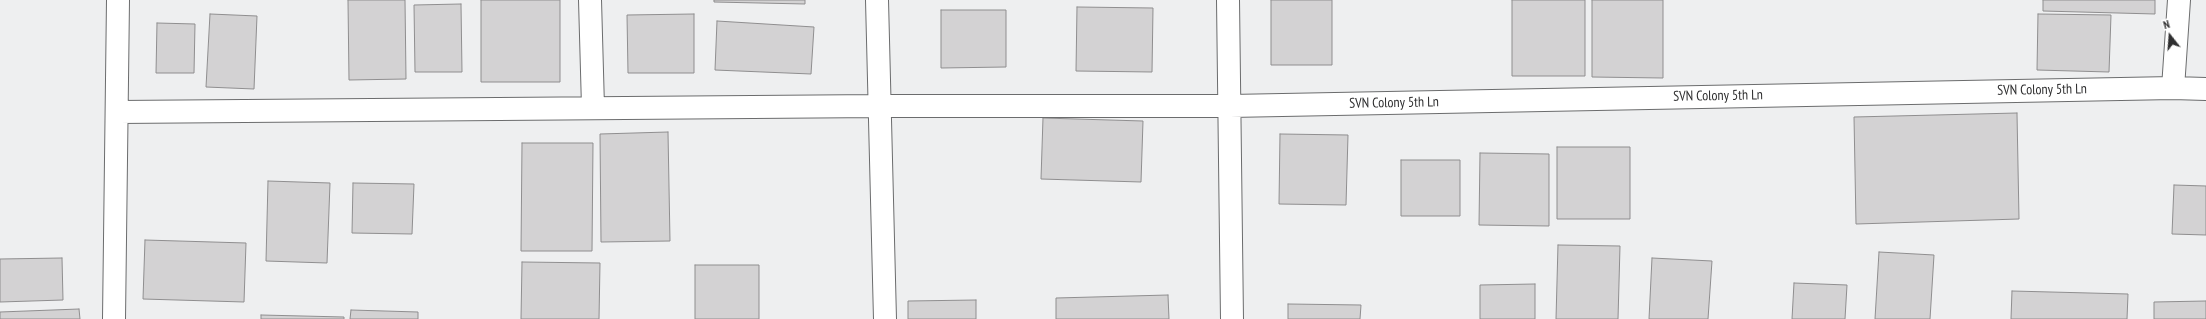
<!DOCTYPE html>
<html>
<head>
<meta charset="utf-8">
<style>
	body { margin:0 }
	#map { position:relative; width:2206px; height:319px; overflow:hidden; background:#eeeff0; font-family:"PT Sans Narrow",sans-serif }
	canvas { display:block }
	.north { position:absolute; left:2150px; top:16px; width:40px; height:40px; -webkit-text-stroke:3px #fff; paint-order:stroke; rotate:343deg; font-size:11px; font-weight:700; line-height:16px; text-align:center; color:#2f2f30 }
	.north::after { content:''; display:block; margin:auto; width:14px; height:18px; background:#2f2f30; clip-path:polygon(50% 0,100% 100%,50% 72%,0 100%) }
</style>
</head>
<body>
<div id="map">
<canvas width="2206" height="319"></canvas>
<div class="north">N</div>
</div>
<script>
const c = document.querySelector('canvas').getContext('2d');
c.lineJoin = 'round';
function paint(path, color) { c.fillStyle = color; c.fill(path, 'evenodd'); }
const poly = rows => new Path2D(rows.map(r => 'M' + r).join(''));
function stroke(path, color, width, dash) { c.strokeStyle = color; c.lineWidth = width; c.lineCap = dash ? 'butt' : 'round'; c.setLineDash(dash || []); c.stroke(path); }
function label(font, color, halo, rows, align = 'center') {
  c.font = font + ' "PT Sans Narrow",sans-serif'; c.lineWidth = 3; c.setLineDash([]); c.textBaseline = 'middle'; c.strokeStyle = halo; c.fillStyle = color; for (const [text, x, y, turn = 0] of rows) {
    c.save(); c.translate(x, y); c.rotate((+turn || 0) * Math.PI / 180); c.textAlign = isNaN(turn) ? turn : align; if (halo) c.strokeText(text, 0, 0); c.fillText(text, 0, 0); c.restore();
  }
}
const building = poly([
	[348,0,405,0,406,79,349,80,348,0],
	[481,0,560,0,560,82,481,82,481,0],
	[714,0,805,0,805,4,714,2,714,0],
	[1271,0,1332,0,1332,65,1271,65,1271,0],
	[1512,0,1585,0,1585,76,1512,76,1512,0],
	[1592,0,1663,0,1663,78,1592,77,1592,0],
	[2043,0,2155,0,2155,14,2043,11,2043,0],
	[461,4,462,72,415,72,414,5,461,4],
	[1077,7,1153,8,1152,72,1076,71,1077,7],
	[941,10,1006,10,1006,67,941,68,941,10],
	[210,14,257,16,254,89,206,87,210,14],
	[694,14,694,73,628,73,627,15,694,14],
	[2038,14,2111,15,2109,72,2037,70,2038,14],
	[717,21,814,27,811,74,715,70,717,21],
	[157,23,195,24,194,73,156,73,157,23],
	[2017,113,2019,219,1856,224,1854,117,2017,113],
	[1043,118,1143,121,1141,182,1041,179,1043,118],
	[668,132,670,241,601,242,600,134,668,132],
	[1280,134,1348,135,1346,205,1279,204,1280,134],
	[522,143,593,143,592,251,521,251,522,143],
	[1557,147,1630,147,1630,219,1557,219,1557,147],
	[1480,153,1549,154,1549,226,1479,225,1480,153],
	[1401,160,1460,160,1460,216,1401,216,1401,160],
	[268,181,330,183,327,263,266,261,268,181],
	[353,183,414,184,412,234,352,233,353,183],
	[2174,185,2206,186,2206,235,2172,234,2174,185],
	[145,240,246,243,244,302,143,299,145,240],
	[1558,245,1620,246,1618,319,1556,319,1558,245],
	[1879,252,1934,255,1930,319,1875,319,1879,252],
	[62,258,63,300,0,302,0,259,62,258],
	[1652,258,1712,261,1708,319,1649,319,1652,258],
	[522,262,600,263,599,319,521,319,522,262],
	[695,265,759,265,759,319,695,319,695,265],
	[1794,283,1847,285,1845,319,1792,319,1794,283],
	[1535,284,1535,319,1480,319,1480,285,1535,284],
	[2012,291,2128,294,2127,319,2011,319,2012,291],
	[1168,295,1169,319,1056,319,1056,298,1168,295],
	[976,300,976,319,908,319,908,301,976,300],
	[2206,301,2206,319,2154,319,2154,302,2206,301],
	[1288,304,1361,305,1360,319,1288,319,1288,304],
	[79,309,80,319,0,319,0,312,79,309],
	[351,310,418,312,418,319,350,319,351,310],
	[261,315,344,317,344,319,261,319,261,315]
]);
const minor = poly([
	[590,0,593,107],
	[877,0,885,319],
	[1228,0,1232,319],
	[2173,88,2179,0],
	[118,112,879,106,1230,106,2173,88,2206,89],
	[114,319,118,0]
]);
const streetNames = [
	["SVN Colony 5th Ln",2042,90,-1],
	["SVN Colony 5th Ln",1718,96,-1],
	["SVN Colony 5th Ln",1394,103,-1]
];
paint(building, '#d3d2d3');
stroke(building, '#8f8e8f', 1);
stroke(minor, '#6b6c6d', 24);
stroke(minor, '#fff', 22);
label('14px', '#2f2f30', '#fff', streetNames);
</script>
</body>
</html>
